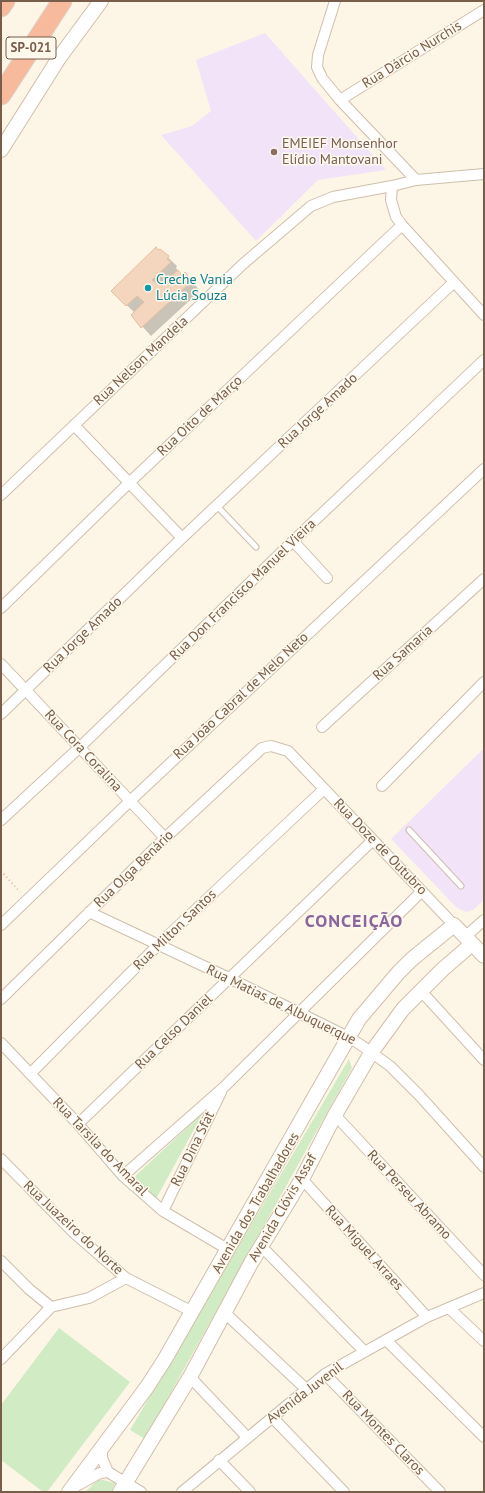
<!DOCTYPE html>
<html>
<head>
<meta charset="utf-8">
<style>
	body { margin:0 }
	#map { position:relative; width:485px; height:1493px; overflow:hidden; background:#fdf6e6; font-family:"PT Sans",sans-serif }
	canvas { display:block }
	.frame { position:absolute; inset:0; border:2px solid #775d4a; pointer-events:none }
</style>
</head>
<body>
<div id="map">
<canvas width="485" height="1493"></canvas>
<div class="frame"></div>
</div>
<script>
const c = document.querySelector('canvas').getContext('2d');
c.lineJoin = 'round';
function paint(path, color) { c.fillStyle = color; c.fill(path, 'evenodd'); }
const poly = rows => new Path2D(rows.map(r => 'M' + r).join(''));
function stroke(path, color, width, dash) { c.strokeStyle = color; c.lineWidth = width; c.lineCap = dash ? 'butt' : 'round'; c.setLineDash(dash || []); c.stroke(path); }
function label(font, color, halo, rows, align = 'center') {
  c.font = font + ' "PT Sans",sans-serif'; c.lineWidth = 3; c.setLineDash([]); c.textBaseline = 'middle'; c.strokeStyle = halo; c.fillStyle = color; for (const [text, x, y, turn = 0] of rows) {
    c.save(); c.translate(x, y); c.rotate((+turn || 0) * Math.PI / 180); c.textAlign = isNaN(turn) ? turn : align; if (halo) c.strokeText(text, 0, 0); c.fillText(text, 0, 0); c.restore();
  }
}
const education = poly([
	[265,33,386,170,318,180,256,241,161,135,192,126,211,111,196,60],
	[484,748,484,900,473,910,466,912,457,908,391,839]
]);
const green = poly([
	[349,1059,352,1068,145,1439,130,1430],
	[203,1113,156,1199,132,1179],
	[59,1328,130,1382,47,1492,43,1492,1,1460,1,1405],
	[99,1479,115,1483,111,1492,85,1492]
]);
const shadow = poly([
	[160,250,177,266,176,268,182,276,185,273,200,291,151,336,132,315,135,313,112,291]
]);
const building = poly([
	[156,247,158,250,160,249,169,256,167,259,171,262,152,280,161,286,178,270,182,275,185,272,192,281,141,328,131,315,144,302,137,296,126,306,111,291,156,247]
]);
const path = poly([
	[1,871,20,892]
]);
const lane = poly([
	[217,506,256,547],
	[409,830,461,886]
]);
const street = poly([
	[335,1,318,55,317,67,322,78,340,100,416,180,484,174],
	[340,100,484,10],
	[392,186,391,200,396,217,402,225,484,315],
	[74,425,182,538],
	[1,495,243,264,311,206,333,197,392,186,416,180],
	[293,541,327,578],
	[1,608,129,483,402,225],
	[1,664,165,838],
	[1,714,182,538,453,283],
	[322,727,484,579],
	[382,786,484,682],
	[1,820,80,747,293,541,484,360],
	[89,912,229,978,348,1037,361,1045,390,1066,419,1095,484,1167],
	[1,925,130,801,484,469],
	[465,937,484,920],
	[421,991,484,1060],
	[1,999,165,838,262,748,271,746,288,751,454,925],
	[1,1043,78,1124,123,1176,163,1211,229,1250],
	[30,1074,158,945,324,789],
	[335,1115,484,1275],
	[78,1124,373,840],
	[1,1159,74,1233,126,1278,193,1312],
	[123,1176,224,1087,422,891],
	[302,1179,427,1317],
	[163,1211,221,1092],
	[261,1246,365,1352],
	[1,1261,29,1289,51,1307,89,1298,126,1278],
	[450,1309,484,1341],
	[225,1313,306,1389],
	[386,1340,484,1437],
	[1,1359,51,1307],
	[325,1374,440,1492],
	[190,1377,247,1437],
	[272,1417,344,1492],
	[102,1446,102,1458,108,1472],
	[219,1460,250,1492],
	[78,1485,100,1473,108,1472,141,1492],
	[182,1492,325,1374,427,1317,484,1293]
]);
const secondary = poly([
	[1,150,59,58,101,1],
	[69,1492,147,1387,165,1359,359,1019,398,973,412,959,454,925,484,956],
	[120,1492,190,1377,251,1263,302,1179,335,1115,371,1053,403,1009,443,969,472,944]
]);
const highway = poly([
	[1,7,5,1],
	[1,95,62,1]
]);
const markers = [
	[274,152,4,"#8d6e63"],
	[148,288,4,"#0f9aa8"]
];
const shields = [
	[31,48,50]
];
const shieldNames = [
	["SP-021",31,48]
];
const streetNames = [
	["Rua Dárcio Nurchis",412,55,-32],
	["Rua Nelson Mandela",141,361,-43],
	["Rua Jorge Amado",318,411,-43],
	["Rua Oito de Março",200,416,-43],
	["Rua Don Francisco Manuel Vieira",243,590,-44],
	["Rua Jorge Amado",83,635,-44],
	["Rua Samaria",403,653,-42],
	["Rua João Cabral de Melo Neto",241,696,-43],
	["Rua Cora Coralina",83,751,47],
	["Rua Doze de Outubro",380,847,46],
	["Rua Olga Benário",134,869,-44],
	["Rua Milton Santos",175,930,-44],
	["Rua Matias de Albuquerque",281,1005,26],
	["Rua Celso Daniel",174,1032,-44],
	["Rua Tarsila do Amaral",100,1147,46],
	["Rua Dina Sfat",193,1149,-64],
	["Rua Perseu Abramo",409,1195,47],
	["Avenida dos Trabalhadores",256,1203,-60],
	["Avenida Clóvis Assaf",283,1208,-60],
	["Rua Juazeiro do Norte",73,1228,43],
	["Rua Miguel Arraes",364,1248,48],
	["Avenida Juvenil",305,1393,-37],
	["Rua Montes Claros",383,1433,46]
];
const educationNames = [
	["EMEIEF Monsenhor",282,144],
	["Elídio Mantovani",282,160]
];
const cultureNames = [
	["Creche Vania",156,280],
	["Lúcia Souza",156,296]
];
const districtNames = [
	["CONCEIÇÃO",354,922]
];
paint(education, '#f3e3f9');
paint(green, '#d1ebc4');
paint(shadow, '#0003');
paint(building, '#f3d6bd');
stroke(building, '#e6be9d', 1);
stroke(lane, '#cfbeac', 7);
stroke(street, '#cfbeac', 12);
stroke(secondary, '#d2bea9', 16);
stroke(highway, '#dcd5d0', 21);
stroke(path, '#d8b9a0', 2, [1, 3]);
stroke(lane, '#fff', 5);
stroke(street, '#fff', 10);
stroke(secondary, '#fff', 14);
stroke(highway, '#f8ba9c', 19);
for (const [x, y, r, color] of markers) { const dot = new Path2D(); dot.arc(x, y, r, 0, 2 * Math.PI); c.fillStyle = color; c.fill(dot); stroke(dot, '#fff9ed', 1.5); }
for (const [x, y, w] of shields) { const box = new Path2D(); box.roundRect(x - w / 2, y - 11, w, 22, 3); c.fillStyle = '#fff9ed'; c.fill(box); stroke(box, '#775d4a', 1); }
label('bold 13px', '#775d4a', null, shieldNames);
label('14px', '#775d4a', '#fff9ed', streetNames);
label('14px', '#785e54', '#fff9ed', educationNames, 'left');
label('14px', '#0d838f', '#fff9ed', cultureNames, 'left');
c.letterSpacing = '1px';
label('bold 18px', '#8c659b', '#fff9ed', districtNames);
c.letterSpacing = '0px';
</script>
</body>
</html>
